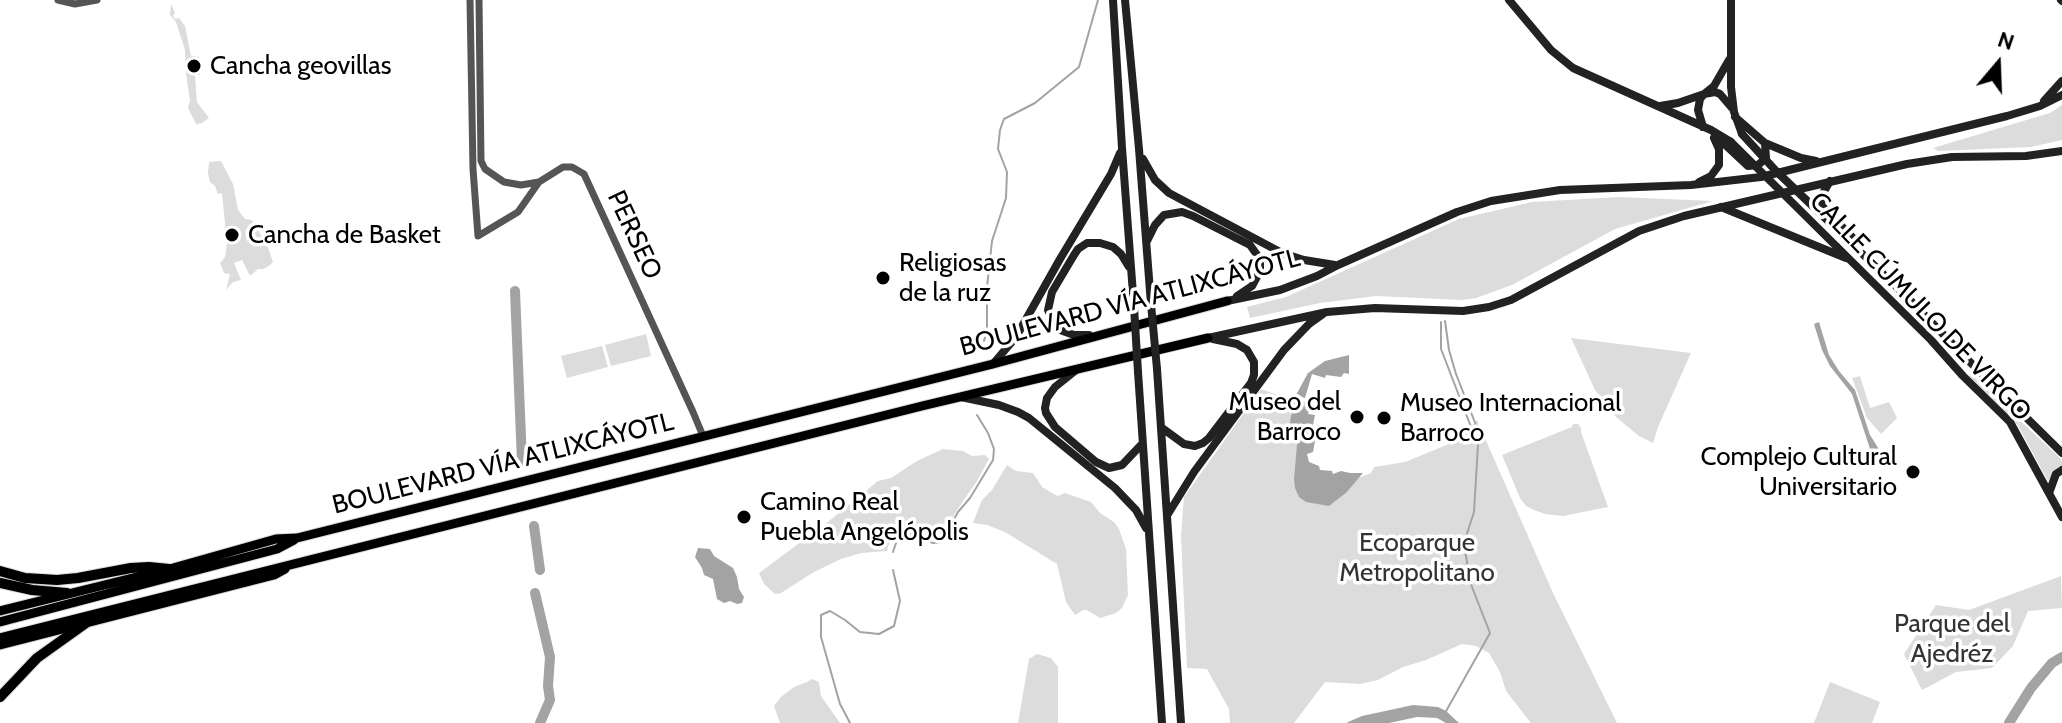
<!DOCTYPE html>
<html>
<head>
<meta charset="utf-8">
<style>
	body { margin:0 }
	#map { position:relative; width:2062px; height:723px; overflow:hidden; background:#fff; font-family:Cabin,sans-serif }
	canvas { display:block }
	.north { position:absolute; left:1958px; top:24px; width:80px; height:80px; -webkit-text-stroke:6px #fff; paint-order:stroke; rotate:19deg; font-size:22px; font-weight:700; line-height:32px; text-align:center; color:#000 }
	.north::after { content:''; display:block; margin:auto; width:28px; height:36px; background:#000; clip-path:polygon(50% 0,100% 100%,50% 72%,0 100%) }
</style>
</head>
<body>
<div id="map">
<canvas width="2062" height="723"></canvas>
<div class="north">N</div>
</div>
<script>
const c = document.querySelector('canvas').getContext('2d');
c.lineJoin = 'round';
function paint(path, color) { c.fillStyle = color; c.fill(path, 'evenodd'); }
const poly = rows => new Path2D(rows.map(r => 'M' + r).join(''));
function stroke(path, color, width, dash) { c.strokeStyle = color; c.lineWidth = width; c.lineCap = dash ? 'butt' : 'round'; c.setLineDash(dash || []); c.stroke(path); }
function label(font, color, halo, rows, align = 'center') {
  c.font = font + ' Cabin,sans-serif'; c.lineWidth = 7; c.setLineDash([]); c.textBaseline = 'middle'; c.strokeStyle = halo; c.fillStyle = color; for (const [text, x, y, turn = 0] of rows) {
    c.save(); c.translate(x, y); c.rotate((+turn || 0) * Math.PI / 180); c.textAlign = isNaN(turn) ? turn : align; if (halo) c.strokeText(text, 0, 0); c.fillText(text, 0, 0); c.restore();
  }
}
const green = poly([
	[171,4,175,13,173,16,175,19,179,18,185,26,191,56,199,57,200,75,195,75,197,102,209,118,202,123,196,124,188,108,190,101,186,73,185,50,176,22,170,15],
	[2062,105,2062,140,2031,147,1938,151,1933,148,2050,113],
	[221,161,233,184,238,210,245,219,252,220,267,245,273,262,269,266,263,269,258,269,250,276,242,260,234,263,241,280,233,282,226,290,230,274,224,273,220,263,225,257,227,244,222,193,218,194,215,186,210,182,208,173,209,162],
	[1619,197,1713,201,1615,229,1512,285,1476,298,1462,300,1376,296,1320,303,1250,318,1247,307,1286,297,1459,219,1532,202],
	[646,334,651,356,611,366,605,345],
	[1571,338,1691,353,1658,427,1653,443,1639,436,1616,417,1595,390],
	[602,346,608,367,567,378,561,356],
	[1970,373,2062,460,2062,468,2053,474,2048,481,2018,426,2009,415,1969,376],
	[1860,376,1870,408,1889,402,1897,418,1881,434,1867,418,1852,378],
	[1261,389,1289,399,1294,399,1290,411,1297,445,1294,478,1329,506,1346,493,1356,479,1371,473,1374,467,1405,462,1461,439,1477,420,1553,593,1617,723,1531,723,1506,691,1500,672,1489,653,1476,646,1462,644,1426,660,1403,667,1378,680,1360,684,1325,682,1294,723,1230,723,1229,709,1207,669,1187,668,1181,536,1184,497],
	[1575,424,1578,424,1581,428,1581,432,1608,507,1563,516,1545,514,1534,510,1526,506,1520,498,1502,455,1572,427,1572,425],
	[943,449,963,451,972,456,985,455,989,459,977,481,957,510,945,532,939,537,930,537,900,529,895,531,891,536,887,551,861,553,841,559,814,572,781,593,775,594,764,584,759,573,833,518,878,481,891,478,917,461],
	[1007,465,1016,471,1033,473,1042,487,1054,494,1058,496,1065,493,1091,502,1100,513,1114,522,1119,529,1126,549,1128,595,1122,608,1116,613,1100,618,1087,610,1083,610,1075,615,1066,602,1057,564,1005,532,987,525,973,523,982,500,992,490],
	[2061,576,2062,608,2028,611,2013,646,1992,668,1956,672,1922,690,1904,654,1936,605,1969,610],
	[1037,654,1051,658,1058,667,1058,723,1018,723,1029,659],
	[812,679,819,682,821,696,840,723,780,723,774,706,781,697,794,687,807,682],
	[1830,682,1880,702,1872,723,1814,723]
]);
const water = poly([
	[1819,322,1829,355,1839,371,1855,390,1870,435,1887,462,1884,465,1875,454,1872,455,1852,394,1830,366,1822,350,1814,324],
	[1349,355,1349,374,1344,373,1341,377,1326,375,1325,378,1312,374,1305,398,1296,395,1308,373,1325,361],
	[1294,399,1311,404,1308,414,1315,415,1311,435,1316,436,1313,452,1307,454,1309,462,1319,466,1320,470,1332,471,1333,474,1341,471,1350,473,1363,473,1346,493,1329,506,1306,502,1299,497,1295,488,1294,478,1297,444,1296,435,1290,422],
	[698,548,710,549,714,556,733,568,737,577,739,589,744,597,742,603,737,604,730,601,724,603,717,599,713,579,704,575,702,568,695,557],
	[1413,705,1438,707,1446,711,1459,723,1446,723,1437,718,1417,717,1389,723,1346,723,1362,716]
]);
const stream = poly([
	[1445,321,1449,350,1456,374,1481,438,1478,445],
	[1441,322,1441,349,1478,445,1474,512,1464,543,1470,582,1490,633,1445,713],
	[984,341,987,330,987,287,992,241,1006,198,1007,172,998,149,1000,130,1004,119,1035,103,1079,67,1098,0],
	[893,552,899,534,908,533,933,543,942,542,958,512,970,498,993,460,994,449,988,433,977,415],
	[850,723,840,704,821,637,821,615,830,611,845,620,860,632,879,634,894,626,900,601,893,570]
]);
const river = poly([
	[515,291,522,462],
	[534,526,540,570],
	[535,593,550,657,548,686,550,700,540,723],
	[2009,723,2031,688,2052,663,2062,657]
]);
const tertiary = poly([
	[58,0,75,4,97,0],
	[470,0,473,169,478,236,518,212,539,182,563,167,572,167,584,174,693,412,703,436],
	[479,0,481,161,485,169,504,182,521,185,539,182]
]);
const secondary = poly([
	[1113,0,1122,148,1134,307],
	[1125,0,1139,149,1151,304],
	[1509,0,1551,50,1573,68,1711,130,1731,142],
	[1731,0,1731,87,1734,112,1742,134],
	[2061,0,2062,1],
	[2044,101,2062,81],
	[1660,106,1678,103,1704,94,1714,86,1729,60],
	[1735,117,1765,143,1801,158,1816,161],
	[1703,127,1698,110,1700,99,1704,94,1715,92,1720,94,1732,108],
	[1717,137,1748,166,1758,165,1766,158,1765,143],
	[1143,159,1155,180,1169,193,1282,253,1304,260,1335,265],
	[1830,181,1822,195,1821,205,1855,240],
	[1699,182,1711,176,1719,165,1719,149,1714,138],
	[1721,207,1846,258],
	[1847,239,1910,300,1970,362,2062,453],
	[1147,241,1155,225,1164,215,1182,212,1193,216,1250,245,1260,259,1260,271,1252,286,1237,296],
	[1837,247,1931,340,1963,376,2010,422,2062,517],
	[1227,301,1280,290,1317,276,1338,265,1457,212,1491,201,1560,190,1691,185,1761,177,2007,116,2040,106,2062,95],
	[1089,335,1074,335,1060,330,1055,326,1048,310,1052,292,1074,255,1078,249,1087,243,1100,243,1113,247,1121,254,1129,267],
	[1208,338,1327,312,1375,308,1463,311,1489,307,1511,300,1639,231,1684,216,1907,164,1952,157,2026,156,2062,151],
	[993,364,1016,337,1060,259,1111,174,1120,153],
	[1157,369,1181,723],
	[1075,371,1055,387,1047,398,1045,408,1046,413,1055,427,1096,462,1109,468,1122,465,1142,444],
	[1138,372,1162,723],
	[961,397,999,405,1018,412,1029,418,1115,488,1136,510,1146,528],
	[1162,428,1184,444,1195,446,1203,443,1209,438,1251,383,1254,375,1254,362,1247,350,1237,344,1213,339],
	[2049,493,2056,474,2062,470],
	[1168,514,1194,472,1284,350,1309,324,1323,314]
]);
const primary = poly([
	[0,611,173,568,276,539,297,538,993,364,1227,301],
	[0,622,277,549,294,540],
	[0,638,922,406,1208,338],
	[0,645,274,575,285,569]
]);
const trunk = poly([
	[0,571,25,578,57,580,78,578,131,568,149,567,169,569],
	[0,583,32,590,67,593],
	[0,697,37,658,86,623]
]);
const secondaryBridge = poly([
	[1742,134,1776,171,1847,239],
	[1731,142,1837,247],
	[1151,304,1157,369],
	[1134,307,1138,372]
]);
const markers = [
	[194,66,8,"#000"],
	[232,235,8,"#000"],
	[883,278,8,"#000"],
	[1357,417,8,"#000"],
	[1384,418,8,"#000"],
	[1913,472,8,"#000"],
	[744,517,8,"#000"]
];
const poiNames = [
	["Cancha geovillas",210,66],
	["Cancha de Basket",248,235],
	["Religiosas",899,263],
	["de la ruz",899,293],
	["Museo del",1341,402,"right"],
	["Barroco",1341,432,"right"],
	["Museo Internacional",1400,403],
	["Barroco",1400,433],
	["Complejo Cultural",1897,457,"right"],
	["Universitario",1897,487,"right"],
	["Camino Real",760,502],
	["Puebla Angelópolis",760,532]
];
const streetNames = [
	["PERSEO",634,235,65],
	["BOULEVARD VÍA ATLIXCÁYOTL",1130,303,-15],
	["CALLE CÚMULO DE VIRGO",1920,307,46],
	["BOULEVARD VÍA ATLIXCÁYOTL",503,464,-14]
];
const parkNames = [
	["Ecoparque",1417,543],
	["Metropolitano",1417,573],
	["Parque del",1952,624],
	["Ajedréz",1952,654]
];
paint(green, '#dcdcdc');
paint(water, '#a3a3a3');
stroke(stream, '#a3a3a3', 2);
stroke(river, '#a3a3a3', 10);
stroke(primary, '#dbdbdb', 11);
stroke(trunk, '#dbdbdb', 12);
stroke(tertiary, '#555', 7);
stroke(secondary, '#222', 8);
stroke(primary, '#000', 9);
stroke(trunk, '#000', 10);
stroke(secondaryBridge, '#222', 8);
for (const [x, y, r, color] of markers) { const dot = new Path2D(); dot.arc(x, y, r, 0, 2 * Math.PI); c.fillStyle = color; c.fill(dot); stroke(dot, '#fff', 3); }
label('26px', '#000', '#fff', poiNames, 'left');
label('26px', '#000', '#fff', streetNames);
label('26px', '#333', '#fff', parkNames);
</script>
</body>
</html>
